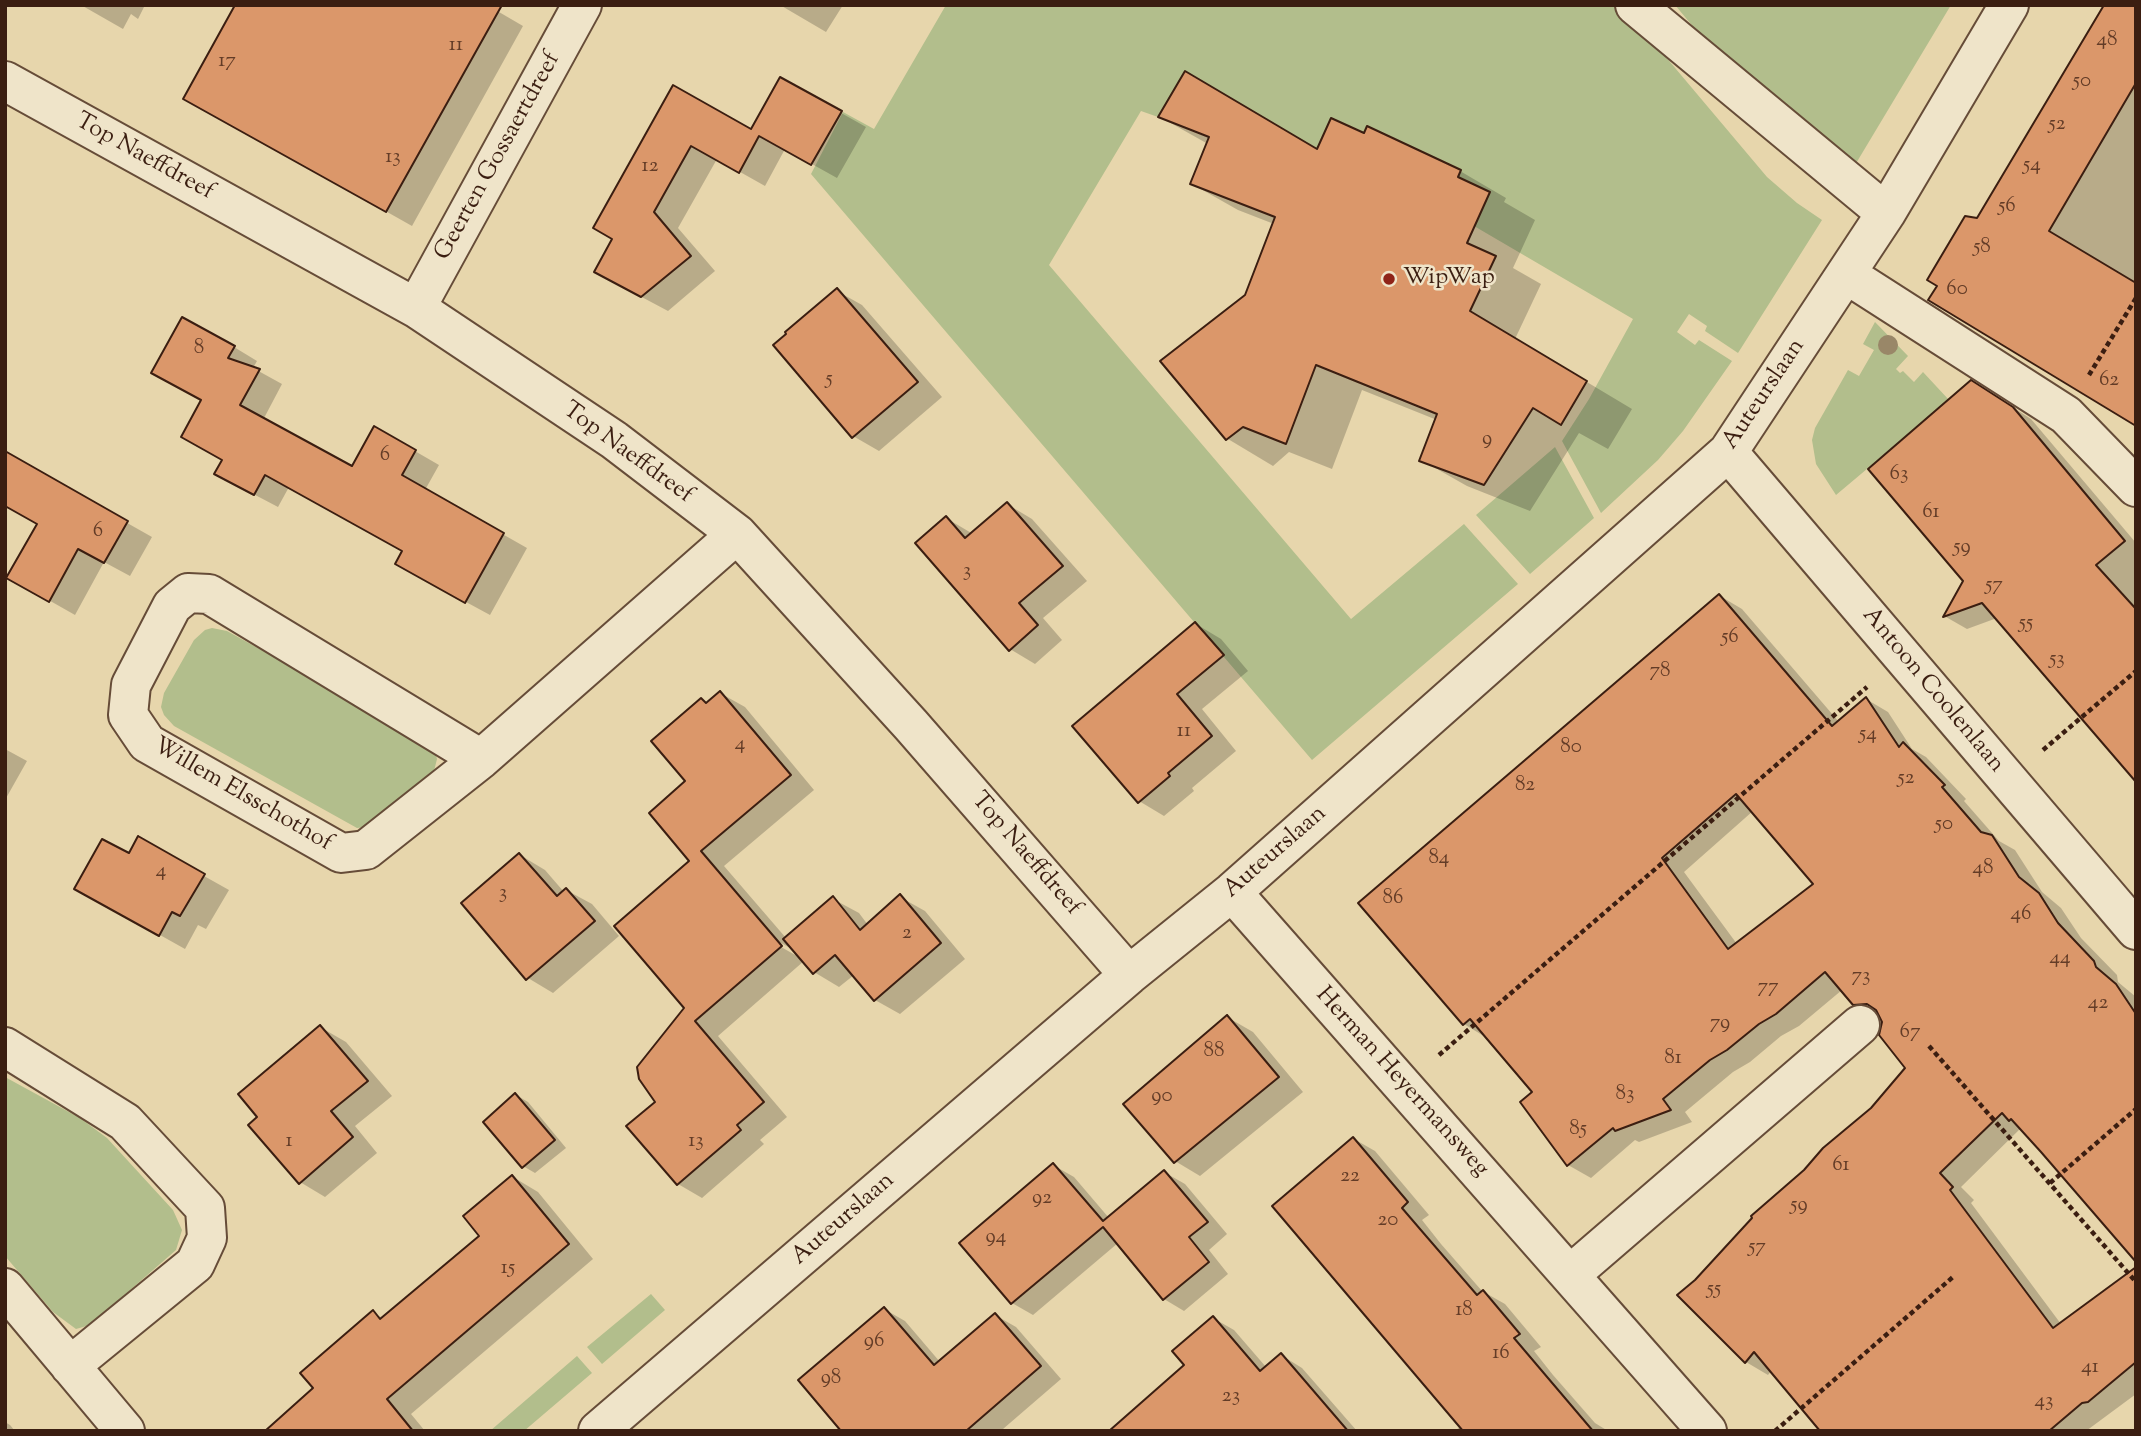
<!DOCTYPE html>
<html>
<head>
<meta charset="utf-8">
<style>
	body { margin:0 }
	#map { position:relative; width:2141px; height:1436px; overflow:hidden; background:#e7d6ac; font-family:"Sorts Mill Goudy",serif }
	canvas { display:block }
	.frame { position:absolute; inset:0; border:7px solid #3b1e11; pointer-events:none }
</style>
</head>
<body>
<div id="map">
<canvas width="2141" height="1436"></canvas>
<div class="frame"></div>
</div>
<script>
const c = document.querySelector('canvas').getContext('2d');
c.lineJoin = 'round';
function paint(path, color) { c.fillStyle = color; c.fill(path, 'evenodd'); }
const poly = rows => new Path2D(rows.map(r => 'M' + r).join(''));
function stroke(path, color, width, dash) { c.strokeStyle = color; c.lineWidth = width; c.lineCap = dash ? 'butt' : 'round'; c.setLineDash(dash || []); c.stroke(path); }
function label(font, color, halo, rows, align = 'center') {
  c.font = font + ' "Sorts Mill Goudy",serif'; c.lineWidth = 5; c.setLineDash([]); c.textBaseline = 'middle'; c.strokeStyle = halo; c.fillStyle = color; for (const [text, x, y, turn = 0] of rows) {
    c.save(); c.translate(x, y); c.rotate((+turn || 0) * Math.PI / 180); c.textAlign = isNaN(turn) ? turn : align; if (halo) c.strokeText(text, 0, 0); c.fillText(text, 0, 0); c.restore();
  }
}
const green = poly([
	[946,5,1622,5,1767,177,1797,203,1822,220,1738,353,1705,331,1707,326,1689,314,1677,332,1695,345,1699,340,1732,361,1683,431,1658,460,1601,513,1562,441,1589,399,1633,319,1474,226,1490,192,1458,177,1461,170,1368,126,1364,133,1332,118,1308,168,1185,72,1158,117,1141,111,1049,265,1351,619,1464,524,1518,584,1312,760,811,174,843,112,874,129],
	[1675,5,1951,5,1843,185,1781,132],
	[1875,322,1908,356,1896,369,1900,373,1903,371,1914,382,1923,372,1949,400,1836,495,1816,464,1812,440,1815,428,1848,370,1859,376,1874,350,1863,344],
	[1555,447,1594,518,1530,574,1476,515],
	[212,628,227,631,425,740,435,752,437,759,433,775,366,827,357,828,174,726,164,715,161,707,164,693,194,640,205,630],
	[5,1077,80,1118,107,1138,173,1210,182,1230,176,1250,90,1325,76,1329,53,1312,5,1256],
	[651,1294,665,1310,602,1364,587,1347],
	[577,1356,592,1373,524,1431,490,1431]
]);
const shadow = poly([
	[81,5,145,5,138,19,131,14,123,29],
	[487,5,523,26,412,226,185,98],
	[780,5,843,5,826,32],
	[2136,5,2136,425,1978,220],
	[781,79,866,127,837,178,785,149,765,186,717,159,678,228,715,271,668,311,621,286,614,238,673,87,751,132],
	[1160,117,1318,151,1365,136,1368,128,1460,171,1506,198,1504,202,1535,220,1513,268,1541,284,1515,339,1632,409,1608,449,1579,433,1530,511,1467,486,1421,460,1437,420,1362,390,1332,469,1289,452,1273,466,1228,439,1163,362,1246,296,1274,224,1238,210,1192,184,1208,144],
	[837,291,862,305,942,397,879,451,853,436],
	[234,347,257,361,253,368,282,384,263,420,353,468,375,428,439,465,425,490,527,548,490,615,420,577,404,550,289,487,278,507,240,487,224,460,183,437],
	[1994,395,2031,419,2136,543,2136,780,1997,618,1967,629,1946,617,1965,581],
	[5,454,152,537,130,576,104,562,75,615,8,577,39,524],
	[1007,504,1032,519,1087,581,1043,618,1062,640,1035,664,1010,649,946,518,973,534],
	[1720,596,1742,609,1839,722,1866,699,1888,712,1912,749,1926,757,1966,799,1964,801,1999,841,2015,850,2042,892,2061,908,2081,938,2117,975,2118,982,2136,997,2136,1260,2021,1128,1961,1187,1974,1200,1971,1203,2061,1324,2136,1269,2136,1394,2086,1431,1822,1431,1772,1370,1768,1375,1746,1362,1872,1109,1907,1068,1881,1017,1878,1017,1854,1003,1842,990,1799,1026,1781,1036,1750,1062,1733,1072,1685,1112,1692,1122,1639,1142,1635,1140,1591,1178,1568,1165,1534,1093,1487,1038,1464,1024],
	[1753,811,1815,884,1737,944,1684,872],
	[1196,624,1221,639,1248,671,1202,709,1236,751,1192,788,1194,791,1164,816,1139,801],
	[720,693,745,707,814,790,724,866,786,938,833,899,859,913,868,925,900,897,925,911,965,959,900,1014,875,1000,854,975,839,987,814,972,804,961,718,1036,787,1117,760,1140,764,1144,702,1198,678,1184,657,1102,686,1008,692,861,688,782,701,700,708,704],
	[776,940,797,952,797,956,774,943],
	[5,749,27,761,5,800],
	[138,839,229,890,206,929,198,925,185,949,76,888,129,856],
	[520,855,545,870,564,892,566,890,592,904,619,936,553,993,528,978],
	[1227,1017,1253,1032,1303,1092,1200,1176,1175,1161],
	[320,1027,346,1042,392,1096,355,1126,377,1153,325,1197,300,1182,260,1117],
	[516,1095,528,1102,566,1148,535,1173,523,1166],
	[1354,1139,1375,1151,1429,1215,1422,1220,1441,1244,1482,1291,1505,1304,1541,1347,1534,1351,1553,1375,1595,1423,1608,1431,1455,1431,1461,1426],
	[1053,1165,1074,1177,1109,1218,1164,1172,1185,1184,1227,1234,1209,1250,1228,1274,1184,1311,1164,1299,1118,1243,1033,1315,1012,1303],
	[513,1177,538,1192,593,1259,411,1414,425,1431,267,1431,316,1389,373,1313,383,1318,481,1236],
	[884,1309,905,1321,940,1362,995,1315,1016,1327,1061,1379,1003,1429,1004,1431,928,1431],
	[1213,1318,1234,1330,1266,1367,1281,1355,1302,1368,1357,1431,1278,1431,1186,1365],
	[5,1422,10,1425,15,1431,5,1431]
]);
const building = poly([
	[235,5,502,5,386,212,183,99,235,5],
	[2104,5,2136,5,2136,83,2049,231,2136,283,2136,426,1928,300,1937,286,1927,280,1965,216,1977,218,2104,5],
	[1185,71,1317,149,1331,118,1364,133,1367,126,1461,170,1458,177,1490,192,1467,243,1496,256,1470,311,1587,381,1561,425,1533,408,1484,485,1419,461,1437,414,1316,365,1286,444,1243,427,1226,440,1160,361,1245,295,1275,217,1190,184,1209,137,1158,117,1185,71],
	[780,77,842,111,811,165,759,136,739,173,691,146,654,212,691,256,641,297,594,272,612,239,593,228,673,85,751,129,780,77],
	[837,288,918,382,852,438,773,345,786,334,785,332,837,288],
	[182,317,235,346,228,358,260,369,240,405,352,466,374,426,416,450,402,475,504,533,465,603,395,564,402,551,265,475,254,495,214,474,222,460,181,437,201,400,151,373,182,317],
	[1971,380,2013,407,2125,541,2096,565,2136,609,2136,782,1982,603,1943,617,1963,581,1868,469,1971,380],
	[5,451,128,521,104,563,78,549,49,602,6,578,37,524,5,506,5,451],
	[1007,502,1063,566,1019,603,1038,625,1009,651,915,543,946,516,965,538,1007,502],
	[1719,594,1832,726,1866,697,1899,747,1903,742,1945,785,1942,787,1981,832,1992,835,2019,877,2039,893,2058,923,2094,961,2096,967,2116,984,2136,1014,2136,1262,2041,1152,2011,1119,2009,1121,2002,1113,1940,1173,1953,1187,1950,1190,2053,1328,2136,1267,2136,1362,2088,1402,2082,1403,2049,1431,1820,1431,1754,1352,1745,1363,1677,1295,1695,1280,1752,1218,1751,1216,1804,1170,1823,1148,1871,1108,1905,1068,1879,1035,1882,1022,1876,1010,1867,1004,1853,1005,1825,972,1776,1014,1759,1024,1727,1050,1710,1060,1663,1099,1671,1110,1615,1131,1613,1128,1567,1166,1520,1102,1532,1092,1470,1019,1463,1025,1358,903,1719,594],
	[1736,794,1813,884,1728,949,1662,858,1736,794],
	[1195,622,1224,655,1177,694,1212,736,1168,773,1170,776,1138,803,1072,726,1195,622],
	[720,691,791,775,701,851,782,946,695,1021,764,1102,737,1125,741,1130,677,1185,626,1126,655,1102,639,1079,637,1067,684,1008,614,926,689,861,649,813,685,781,651,741,701,698,706,703,720,691],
	[138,836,205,874,180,916,172,912,159,936,74,889,102,839,129,853,138,836],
	[519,853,557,896,566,888,595,921,526,980,461,903,519,853],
	[900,894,941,943,874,1001,835,955,813,974,783,939,833,896,860,930,900,894],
	[1227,1015,1279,1077,1174,1163,1123,1104,1227,1015],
	[320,1025,368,1081,331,1111,353,1137,299,1184,248,1125,257,1117,238,1094,320,1025],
	[515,1093,555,1140,522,1168,483,1122,515,1093],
	[1353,1137,1408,1202,1402,1208,1420,1229,1477,1295,1483,1290,1520,1334,1514,1338,1593,1431,1463,1431,1272,1206,1353,1137],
	[1053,1163,1103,1221,1164,1170,1208,1222,1189,1237,1209,1262,1163,1300,1103,1227,1011,1304,959,1243,1053,1163],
	[512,1175,569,1244,387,1399,413,1431,265,1431,313,1388,300,1373,373,1310,380,1319,479,1236,463,1216,512,1175],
	[884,1307,934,1365,995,1313,1041,1366,966,1431,841,1431,798,1380,884,1307],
	[1213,1316,1260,1371,1281,1353,1348,1431,1109,1431,1184,1365,1172,1351,1213,1316]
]);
const path = poly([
	[2089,375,2136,298],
	[2043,750,2136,671],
	[1929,1046,2136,1282],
	[1439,1055,1867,687],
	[2050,1183,2136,1109],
	[1775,1431,1953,1277]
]);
const minor = poly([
	[1635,5,1886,213],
	[5,81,416,308,614,440,737,534,911,725,1129,975],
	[1846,274,2066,415,2136,487],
	[416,308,582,5],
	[1728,452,2136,930],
	[481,759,366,850,341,853,147,743,128,715,131,685,172,606,188,593,209,594,481,759,737,534],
	[1232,892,1707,1431],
	[5,1047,125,1122,205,1208,207,1238,195,1264,70,1366],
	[1571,1274,1860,1025],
	[5,1288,125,1431],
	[598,1431,1129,975,1232,892,1728,452,1886,213,2009,5]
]);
const trees = [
	[1888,345]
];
const markers = [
	[1389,279,7,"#8f2418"]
];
const numberNames = [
	["48",2107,41],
	["11",456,46],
	["17",227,62],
	["50",2082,82],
	["52",2057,125],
	["13",393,158],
	["54",2032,166],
	["12",650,167],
	["56",2007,207],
	["58",1982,248],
	["60",1957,290],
	["8",199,349],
	["5",829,380],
	["62",2109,381],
	["9",1487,440],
	["6",385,456],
	["63",1899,475],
	["61",1931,513],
	["6",98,532],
	["59",1962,548],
	["3",967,572],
	["57",1994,586],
	["55",2026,624],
	["56",1730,638],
	["53",2057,660],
	["78",1660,672],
	["11",1184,732],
	["54",1868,735],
	["4",740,745],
	["80",1571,748],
	["52",1906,779],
	["82",1525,786],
	["50",1944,825],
	["84",1439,859],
	["48",1983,869],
	["4",161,872],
	["3",503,894],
	["86",1393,899],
	["46",2021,915],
	["2",907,934],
	["44",2060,959],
	["73",1861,977],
	["77",1768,988],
	["42",2098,1004],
	["79",1720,1024],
	["67",1910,1033],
	["88",1214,1052],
	["81",1673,1059],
	["83",1625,1095],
	["90",1162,1097],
	["85",1578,1130],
	["1",289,1142],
	["13",696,1142],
	["61",1841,1166],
	["22",1350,1177],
	["92",1042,1199],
	["59",1799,1206],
	["20",1388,1221],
	["94",996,1238],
	["57",1757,1248],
	["15",508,1269],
	["55",1714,1290],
	["18",1464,1311],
	["96",874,1342],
	["16",1501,1354],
	["41",2090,1368],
	["98",831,1379],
	["23",1231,1397],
	["43",2044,1402]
];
const streetNames = [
	["Geerten Gossaertdreef",499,157,-61],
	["Top Naeffdreef",144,158,29],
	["Auteurslaan",1765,395,-56],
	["Top Naeffdreef",627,454,36],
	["Antoon Coolenlaan",1932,691,50],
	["Willem Elsschothof",242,796,30],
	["Auteurslaan",1276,853,-41],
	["Top Naeffdreef",1025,855,49],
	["Herman Heyermansweg",1401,1083,48],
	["Auteurslaan",844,1220,-41]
];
const poiNames = [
	["WipWap",1403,279]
];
paint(green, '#b2be8c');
paint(shadow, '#0003');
paint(building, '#db976a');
stroke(building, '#3b1e11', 2);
stroke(minor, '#664c38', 42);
stroke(path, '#3b1e11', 4.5, [5, 3.5]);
stroke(minor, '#efe4c9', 38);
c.fillStyle = '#998768';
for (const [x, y] of trees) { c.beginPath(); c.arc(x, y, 10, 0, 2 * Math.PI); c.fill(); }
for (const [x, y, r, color] of markers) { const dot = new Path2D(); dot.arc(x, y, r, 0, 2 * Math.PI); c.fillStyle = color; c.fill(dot); stroke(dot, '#efe4c9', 2.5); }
label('21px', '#633c27', null, numberNames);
label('24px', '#3b1e11', '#efe4c9', streetNames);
label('24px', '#3b1e11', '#efe4c9', poiNames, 'left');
</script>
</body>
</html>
